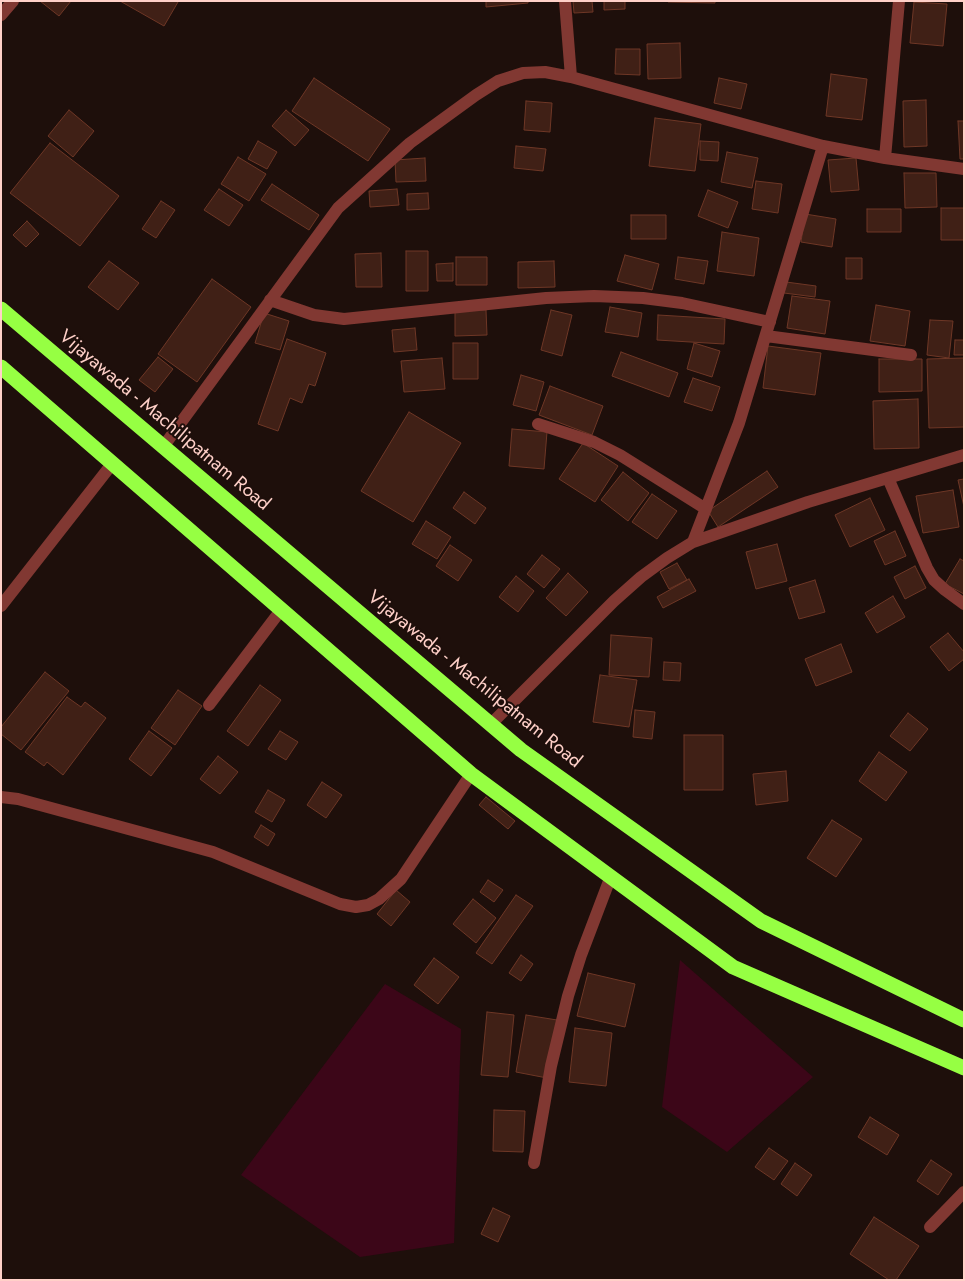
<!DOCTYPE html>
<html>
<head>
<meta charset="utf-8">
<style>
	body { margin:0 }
	#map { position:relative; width:965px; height:1281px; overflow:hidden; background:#1e0f0b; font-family:Jost,sans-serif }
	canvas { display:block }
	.frame { position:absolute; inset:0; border:2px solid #ffd0c8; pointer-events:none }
</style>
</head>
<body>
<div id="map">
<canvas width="965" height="1281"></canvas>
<div class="frame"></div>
</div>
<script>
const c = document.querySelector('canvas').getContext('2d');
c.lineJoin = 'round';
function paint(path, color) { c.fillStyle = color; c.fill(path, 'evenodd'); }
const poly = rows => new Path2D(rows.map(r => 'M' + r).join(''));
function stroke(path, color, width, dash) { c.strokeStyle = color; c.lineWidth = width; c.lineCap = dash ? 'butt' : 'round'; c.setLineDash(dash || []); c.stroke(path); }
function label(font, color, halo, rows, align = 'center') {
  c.font = font + ' Jost,sans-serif'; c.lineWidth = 4; c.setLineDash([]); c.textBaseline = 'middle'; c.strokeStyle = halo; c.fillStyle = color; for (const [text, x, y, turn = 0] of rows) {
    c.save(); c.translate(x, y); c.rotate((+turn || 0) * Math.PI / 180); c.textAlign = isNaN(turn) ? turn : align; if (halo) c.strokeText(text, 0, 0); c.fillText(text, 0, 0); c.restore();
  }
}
const water = poly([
	[680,960,813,1077,727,1152,662,1107],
	[385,984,461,1029,454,1243,360,1257,241,1175]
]);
const building = poly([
	[40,1,71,1,59,16,40,1],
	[120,1,177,1,178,2,164,26,120,1],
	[486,1,528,1,528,3,486,7,486,1],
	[573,1,592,1,593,12,574,13,573,1],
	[604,1,625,1,625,9,604,10,604,1],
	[668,1,715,1,715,3,668,2,668,1],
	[914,2,947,4,943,46,910,43,914,2],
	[680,43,681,78,648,79,647,44,680,43],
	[616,49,640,49,640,75,615,74,616,49],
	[831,74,867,79,862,120,826,116,831,74],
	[314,78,390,129,368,161,292,111,314,78],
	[719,78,747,84,741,109,714,103,719,78],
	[926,100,927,146,904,147,903,101,926,100],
	[526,101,552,103,550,132,524,130,526,101],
	[69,110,94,131,73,157,48,136,69,110],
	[286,110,309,130,295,146,272,126,286,110],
	[655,118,701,124,695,171,649,166,655,118],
	[958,121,964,121,964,159,960,159,958,121],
	[258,141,277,152,267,169,248,159,258,141],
	[700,141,719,142,718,161,700,160,700,141],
	[50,143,119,196,80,246,10,193,50,143],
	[516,146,546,149,543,171,514,168,516,146],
	[727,152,758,158,752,188,721,182,727,152],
	[238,157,266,174,249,201,221,184,238,157],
	[425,158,426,181,396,182,395,160,425,158],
	[856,158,859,190,831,192,828,160,856,158],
	[904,173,936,173,937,207,905,208,904,173],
	[756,181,782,184,778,213,752,209,756,181],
	[272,184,319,215,309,230,261,200,272,184],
	[219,189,243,205,229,226,204,210,219,189],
	[397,189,399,205,370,207,369,191,397,189],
	[708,190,738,202,728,228,698,216,708,190],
	[428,193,429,209,407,210,407,194,428,193],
	[161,201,175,210,156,238,142,229,161,201],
	[941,208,964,208,964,240,941,240,941,208],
	[867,209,901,209,901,232,867,232,867,209],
	[805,214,836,219,832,247,801,242,805,214],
	[631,215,666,215,666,239,631,239,631,215],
	[27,221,39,234,26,247,13,235,27,221],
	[722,232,759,238,754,276,717,271,722,232],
	[406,251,428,251,428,291,406,291,406,251],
	[381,253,382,287,356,287,355,254,381,253],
	[625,255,659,264,652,290,617,281,625,255],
	[456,257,487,257,487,285,456,285,456,257],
	[678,257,708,261,704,284,675,279,678,257],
	[846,258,862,258,862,279,846,279,846,258],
	[109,261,139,283,118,310,88,287,109,261],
	[554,261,555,287,518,288,518,262,554,261],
	[453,263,453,281,437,281,436,264,453,263],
	[212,279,251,307,197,382,158,354,212,279],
	[786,282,816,286,815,297,784,293,786,282],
	[792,296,830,301,825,334,787,328,792,296],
	[876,305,910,311,905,346,870,341,876,305],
	[610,307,642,313,638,337,605,332,610,307],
	[486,310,487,335,455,336,455,311,486,310],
	[551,310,572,315,562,356,541,350,551,310],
	[264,313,289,321,280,350,255,343,264,313],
	[658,315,725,319,724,344,657,340,658,315],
	[930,320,953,321,949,358,927,355,930,320],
	[415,328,417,350,394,352,392,330,415,328],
	[287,339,326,353,315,386,309,384,302,403,290,398,278,431,258,424,287,339],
	[955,340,964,340,964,355,954,355,955,340],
	[453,343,478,343,478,379,453,379,453,343],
	[694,343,720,351,712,377,687,369,694,343],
	[768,346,821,353,815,395,763,388,768,346],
	[621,352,678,373,669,397,612,376,621,352],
	[158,357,173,369,155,392,139,380,158,357],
	[442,358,445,389,404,392,401,361,442,358],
	[964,358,964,427,929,428,927,359,964,358],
	[879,359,922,359,922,391,879,392,879,359],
	[521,375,544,382,536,411,513,405,521,375],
	[693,378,720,387,712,411,684,402,693,378],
	[550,386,603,406,592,435,539,415,550,386],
	[918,399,919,448,874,449,873,401,918,399],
	[409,412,461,443,413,522,361,491,409,412],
	[512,429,547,432,544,469,509,466,512,429],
	[583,443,618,466,595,502,559,479,583,443],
	[767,471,778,487,718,527,708,511,767,471],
	[623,472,649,493,628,521,601,500,623,472],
	[964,479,964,507,958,480,964,479],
	[953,490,959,527,923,533,916,496,953,490],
	[464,492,486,508,475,524,453,508,464,492],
	[652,494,677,511,657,539,632,522,652,494],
	[870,498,885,530,850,547,835,515,870,498],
	[426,521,451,537,437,559,412,544,426,521],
	[895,531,906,556,885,565,874,541,895,531],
	[777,544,787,581,756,589,746,552,777,544],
	[450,545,472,560,458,581,436,566,450,545],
	[542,555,560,569,544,588,527,574,542,555],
	[960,559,964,561,964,594,945,584,960,559],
	[677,563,687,580,669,589,660,572,677,563],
	[915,566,926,588,905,599,894,577,915,566],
	[568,573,588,592,566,616,546,598,568,573],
	[516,576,534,591,518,612,499,597,516,576],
	[689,579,696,591,663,608,657,597,689,579],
	[815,580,825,612,799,619,789,588,815,580],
	[893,596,905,617,877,633,865,613,893,596],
	[948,633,964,652,964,659,949,671,930,647,948,633],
	[611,635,652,638,649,677,609,675,611,635],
	[841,644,852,672,816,686,805,659,841,644],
	[664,662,681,663,680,681,663,680,664,662],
	[45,672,69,691,21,750,1,734,1,727,45,672],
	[600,675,637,680,629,727,593,722,600,675],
	[260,685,281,700,248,746,227,731,260,685],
	[178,690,202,706,175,745,151,728,178,690],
	[67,697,81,707,85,702,106,718,63,775,47,762,44,766,25,752,67,697],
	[635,710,655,712,652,739,633,737,635,710],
	[908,713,928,729,910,751,890,736,908,713],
	[149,731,172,748,151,776,129,759,149,731],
	[280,731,298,742,286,760,268,749,280,731],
	[684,735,723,735,723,790,684,790,684,735],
	[879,752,907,772,886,801,859,781,879,752],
	[218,756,238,772,220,794,200,779,218,756],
	[786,771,788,801,756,805,753,774,786,771],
	[322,782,342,795,326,818,307,805,322,782],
	[268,790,285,800,272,822,255,812,268,790],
	[486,797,515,821,508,829,479,805,486,797],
	[832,820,862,839,836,877,807,858,832,820],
	[261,825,275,834,268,846,254,837,261,825],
	[488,880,503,890,494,902,480,892,488,880],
	[396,890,410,902,391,926,377,914,396,890],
	[516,895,533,906,492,964,476,953,516,895],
	[473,899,496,918,476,943,453,924,473,899],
	[521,955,533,964,521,981,509,973,521,955],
	[434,958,459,977,438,1004,414,985,434,958],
	[588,973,635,984,625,1027,577,1016,588,973],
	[487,1012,514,1015,508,1077,481,1075,487,1012],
	[526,1015,557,1020,547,1078,516,1072,526,1015],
	[575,1028,612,1033,606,1086,569,1082,575,1028],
	[494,1110,525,1111,523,1152,493,1151,494,1110],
	[870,1117,899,1135,887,1155,858,1137,870,1117],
	[769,1148,788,1161,774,1180,755,1167,769,1148],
	[931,1160,952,1174,938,1195,917,1181,931,1160],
	[795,1163,812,1175,797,1196,781,1184,795,1163],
	[493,1208,510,1216,498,1242,481,1234,493,1208],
	[874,1217,919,1246,896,1280,889,1280,850,1254,874,1217]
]);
const minor = poly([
	[565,1,571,77],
	[1,15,13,1],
	[885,158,899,1],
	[270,300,314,315,344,319,546,298,594,296,643,298,682,303,770,322],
	[766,336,911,355],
	[538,424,594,442,620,455,706,509],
	[163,447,338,208,410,143,476,95,498,81,523,73,545,72,571,77,823,146,885,158,964,169],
	[888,478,927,568,934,580,945,590,964,604],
	[693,542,739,423,823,146],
	[1,606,112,464],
	[209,705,281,610],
	[491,724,614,601,641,577,667,558,693,542,808,502,964,455],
	[1,797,18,799,213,852,340,904,356,907,368,905,379,899,401,879,471,774],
	[534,1163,551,1066,568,996,581,955,611,876],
	[930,1227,964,1192]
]);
const highway = poly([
	[1,309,521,750,761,921,964,1020],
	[1,367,471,774,733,967,964,1068]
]);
const streetNames = [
	["Vijayawada - Machilipatnam Road",164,421,40],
	["Vijayawada - Machilipatnam Road",474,680,39]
];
paint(water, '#3c0618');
paint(building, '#402016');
stroke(building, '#6e3726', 1);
stroke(minor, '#813832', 12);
stroke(highway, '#96ff43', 15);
label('19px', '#ffd0c8', '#1e0f0b', streetNames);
</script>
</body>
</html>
